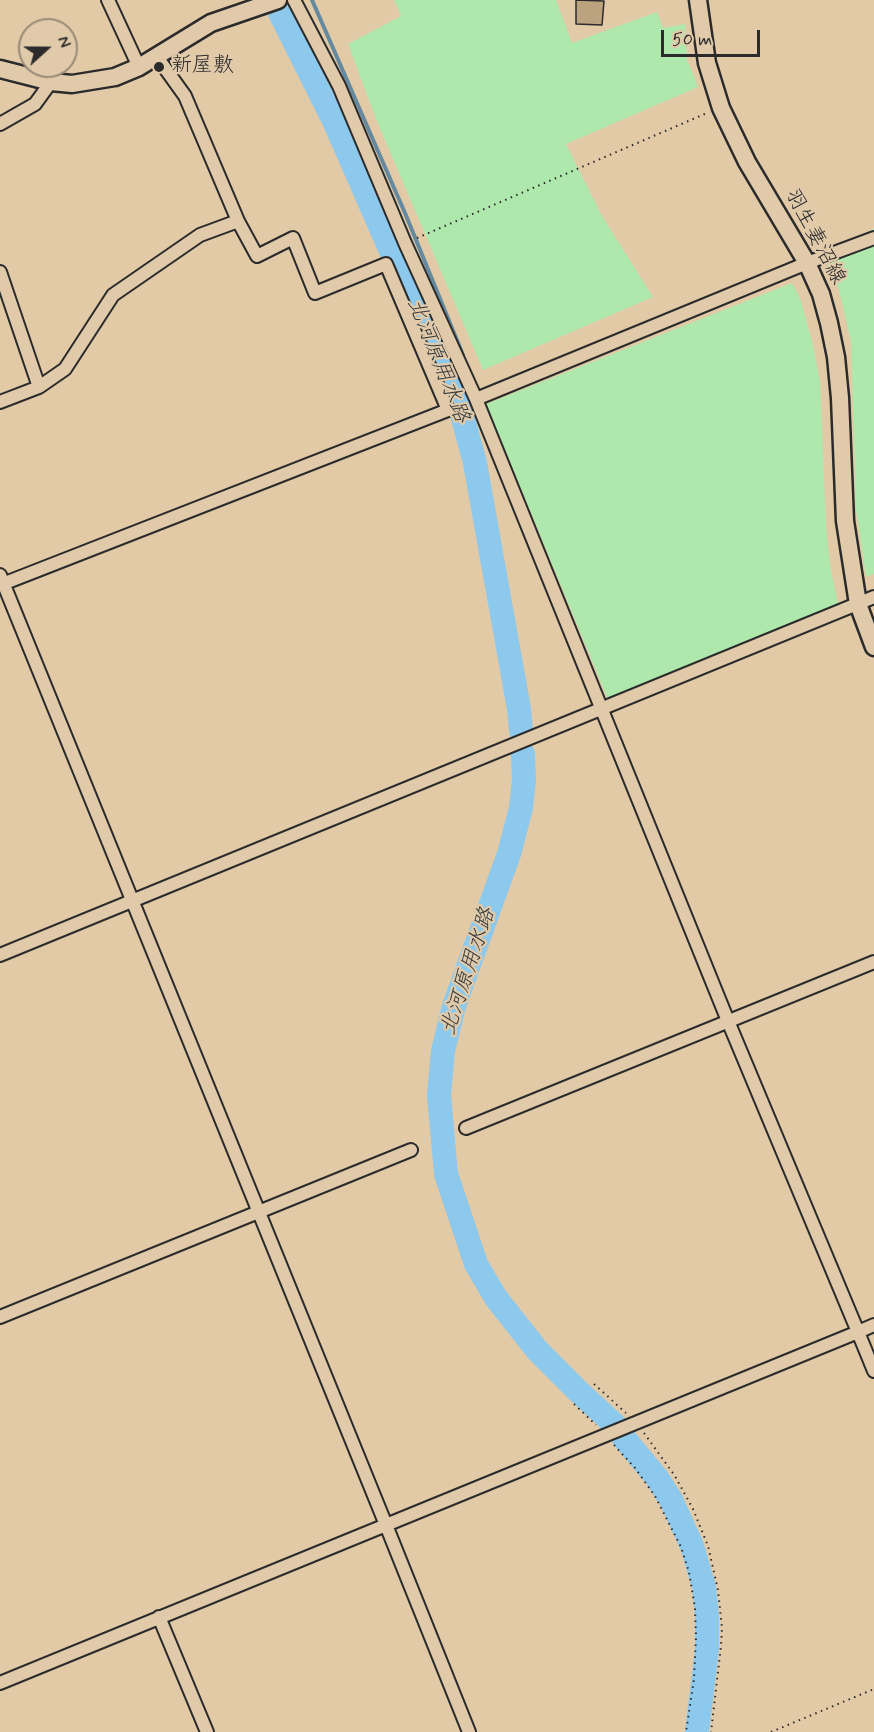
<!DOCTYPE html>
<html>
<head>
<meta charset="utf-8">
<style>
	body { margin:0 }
	#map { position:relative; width:874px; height:1732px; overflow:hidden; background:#e3caa7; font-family:Mynerve,sans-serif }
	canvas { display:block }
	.north { position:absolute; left:18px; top:18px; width:60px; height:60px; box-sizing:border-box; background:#e1caaa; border:2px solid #988a77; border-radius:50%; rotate:69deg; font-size:16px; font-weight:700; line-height:24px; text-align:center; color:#2b2b2b }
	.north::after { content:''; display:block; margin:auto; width:21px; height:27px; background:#2b2b2b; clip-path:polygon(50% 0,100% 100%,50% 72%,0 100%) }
	.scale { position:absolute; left:661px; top:30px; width:99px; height:27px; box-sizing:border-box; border:3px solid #2b2b2b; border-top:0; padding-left:8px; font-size:18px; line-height:21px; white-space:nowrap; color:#2b2b2b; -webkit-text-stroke:4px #e1caaa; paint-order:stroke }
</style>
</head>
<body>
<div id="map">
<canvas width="874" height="1732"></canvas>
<div class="north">N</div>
<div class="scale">50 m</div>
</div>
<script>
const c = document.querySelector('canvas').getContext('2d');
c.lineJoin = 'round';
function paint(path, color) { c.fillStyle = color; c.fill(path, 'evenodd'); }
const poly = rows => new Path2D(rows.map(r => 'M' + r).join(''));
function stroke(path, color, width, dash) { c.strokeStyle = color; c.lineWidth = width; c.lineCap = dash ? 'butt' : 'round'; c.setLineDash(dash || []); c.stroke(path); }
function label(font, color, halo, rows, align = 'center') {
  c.font = font + ' Mynerve,"Klee One",sans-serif'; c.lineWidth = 4.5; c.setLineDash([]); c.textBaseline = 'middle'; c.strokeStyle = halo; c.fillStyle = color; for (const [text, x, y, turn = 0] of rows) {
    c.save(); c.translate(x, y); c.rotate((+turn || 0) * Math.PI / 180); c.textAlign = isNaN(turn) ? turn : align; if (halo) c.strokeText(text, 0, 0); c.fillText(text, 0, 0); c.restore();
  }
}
const green = poly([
	[394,0,556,0,572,43,657,12,663,28,685,24,687,59,698,87,566,144,602,216,653,297,483,370,376,119,348,44,401,16],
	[874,229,874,574,866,577,856,509,851,342,839,290,822,253],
	[792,283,800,298,812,341,820,381,826,526,830,566,838,604,832,610,609,702,486,404]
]);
const stream = poly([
	[312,0,405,213,463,355]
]);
const river = poly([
	[280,13,334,121,461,411,475,463,519,709,521,731],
	[523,754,524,779,521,808,509,854,454,1006,443,1051,439,1095,446,1174,476,1264,496,1298,537,1350,579,1392,615,1425],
	[623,1437,657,1478,671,1500,692,1546,704,1587,707,1616,707,1649,697,1732]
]);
const building = poly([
	[576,0,604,1,602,25,576,24,576,0]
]);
const path = poly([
	[417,238,707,113],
	[594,1384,626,1413],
	[574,1404,596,1425],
	[644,1433,675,1476,693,1509,708,1546,718,1590,722,1628,721,1646,711,1732],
	[614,1445,635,1468,655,1496,681,1547,689,1572,695,1608,696,1637,694,1679,686,1732],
	[771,1732,874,1689]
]);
const minor = poly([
	[108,0,139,67],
	[0,124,35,104,51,82],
	[0,272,39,387],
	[476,399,807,263,874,238],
	[0,402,39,387,65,369,113,295,200,235,238,221,185,96,157,57],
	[0,575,386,1525,858,1332,728,1021,476,399,405,243,339,86,294,0],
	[0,585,448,410,386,264,315,293,293,238,257,256,238,221],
	[0,955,874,597],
	[466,1128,874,962],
	[0,1317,411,1150],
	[874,1325,858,1332,874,1371],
	[159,1617,207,1732],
	[0,1683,386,1525,469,1732]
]);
const major = poly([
	[698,0,707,63,721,108,747,162,807,263,821,294,829,323,836,357,840,398,845,521,858,604,874,647],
	[0,69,51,82,72,84,115,77,139,67,211,23,278,0]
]);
const markers = [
	[159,67,6,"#2b2b2b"]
];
const poiNames = [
	["新屋敷",171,67]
];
const streetNames = [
	["羽生妻沼線",814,237,62]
];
const waterNames = [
	["北河原用水路",437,361,68],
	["北河原用水路",469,972,-72]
];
paint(green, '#aee8ac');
stroke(stream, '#658a9f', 4);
stroke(river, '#8cc9ec', 24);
paint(building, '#bba380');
stroke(building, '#2b2b2b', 1.5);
stroke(minor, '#2b2b2b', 16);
stroke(major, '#2b2b2b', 21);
stroke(path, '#2b2b2b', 2, [1.5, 4.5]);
stroke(minor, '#e1caaa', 12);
stroke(major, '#e1caaa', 16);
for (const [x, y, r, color] of markers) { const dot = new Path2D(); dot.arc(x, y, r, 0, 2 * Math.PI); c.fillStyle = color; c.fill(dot); stroke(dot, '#e1caaa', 2); }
label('21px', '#2b2b2b', '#e1caaa', poiNames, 'left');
label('21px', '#2b2b2b', '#e1caaa', streetNames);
label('italic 22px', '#353b3e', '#e1caaa', waterNames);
</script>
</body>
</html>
